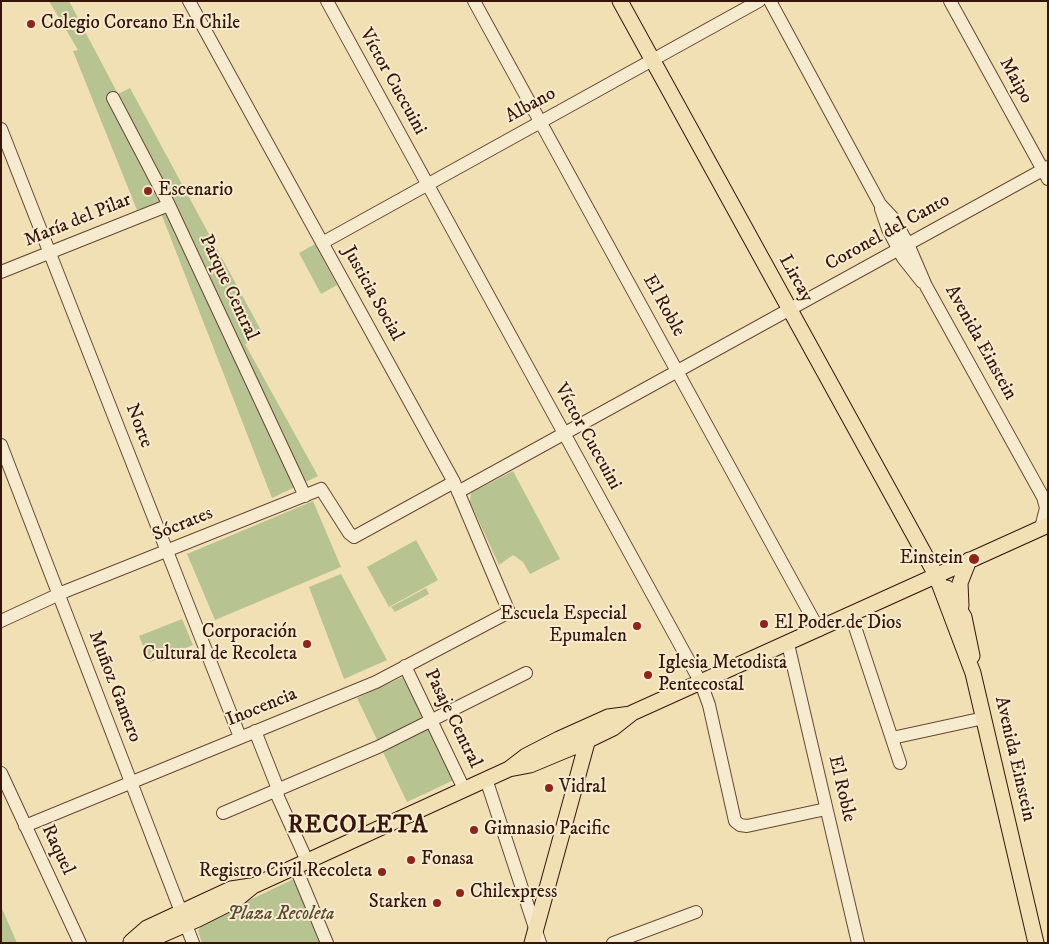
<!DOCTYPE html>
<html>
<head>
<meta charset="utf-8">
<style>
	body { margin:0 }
	#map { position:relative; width:1049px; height:944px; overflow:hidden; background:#f2e0b5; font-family:"IM FELL DW Pica",serif }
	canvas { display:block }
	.frame { position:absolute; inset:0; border:2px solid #351509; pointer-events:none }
</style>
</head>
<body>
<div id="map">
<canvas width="1049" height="944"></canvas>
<div class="frame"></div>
</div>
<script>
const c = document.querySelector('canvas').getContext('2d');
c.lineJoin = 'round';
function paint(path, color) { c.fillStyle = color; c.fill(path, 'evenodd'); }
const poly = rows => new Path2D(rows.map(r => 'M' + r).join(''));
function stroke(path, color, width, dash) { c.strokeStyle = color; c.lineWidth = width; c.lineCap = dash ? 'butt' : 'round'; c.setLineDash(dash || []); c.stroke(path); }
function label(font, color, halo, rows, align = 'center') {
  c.font = font + ' "IM FELL DW Pica",serif'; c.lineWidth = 4; c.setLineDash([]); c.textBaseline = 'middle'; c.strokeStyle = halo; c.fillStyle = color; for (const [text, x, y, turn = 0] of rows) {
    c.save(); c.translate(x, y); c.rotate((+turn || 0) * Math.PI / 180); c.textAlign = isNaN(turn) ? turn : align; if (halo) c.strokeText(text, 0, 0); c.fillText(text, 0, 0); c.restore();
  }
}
const green = poly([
	[49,1,69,1,118,94,130,88,263,334,245,344,318,476,272,498,157,203,137,210,73,51,78,50],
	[315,244,337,285,321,294,299,253],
	[513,471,560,559,530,574,523,562,513,555,499,565,470,502,471,493],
	[313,501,341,567,215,620,187,554],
	[416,540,438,580,389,607,367,567],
	[341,574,387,660,344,679,309,587],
	[426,588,429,594,395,612,391,607],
	[182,619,193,645,150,662,139,636],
	[403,677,406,678,454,780,407,802,357,698],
	[296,878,322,943,202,943,198,931,203,922],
	[1,906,17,943,1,943]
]);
const minor = poly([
	[327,1,701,683,709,705,735,821,740,825,747,826,826,809],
	[474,1,819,630],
	[770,1,880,204,893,218,908,244,926,286,1043,497,1046,508,1041,528],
	[950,1,1048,179],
	[113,98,169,205,305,496],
	[1,129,240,737],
	[881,209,888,229,903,258,922,282],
	[322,243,759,1],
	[1,272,169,205],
	[1,445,193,943],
	[458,492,1048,167],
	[851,615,900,763],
	[1,621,66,591,321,489,349,533,354,537,454,482],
	[788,644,858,943],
	[405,666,464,789],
	[255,731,276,784,278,797,307,861],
	[892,738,984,718],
	[1,773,80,943],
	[486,779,540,943],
	[223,813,378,747,526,673],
	[25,826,376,682,509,612,454,482,189,1],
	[295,866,327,943],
	[613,943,696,912]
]);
const major = poly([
	[620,1,936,575,973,673,1036,943],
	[947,588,964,617,972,656],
	[961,606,960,583,969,560],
	[509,769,530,765,578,745,613,728,632,713,1048,525],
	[131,942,147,928,231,889,251,886],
	[132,943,152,939,198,919,236,900,253,886,509,769,526,756,559,739,608,717,631,714],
	[532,943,589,735]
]);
const markers = [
	[31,24,5,"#8f2418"],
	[148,191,5,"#8f2418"],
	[974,559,6,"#8f2418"],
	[764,624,5,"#8f2418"],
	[637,626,5,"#8f2418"],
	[307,644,5,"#8f2418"],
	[648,675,5,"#8f2418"],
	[549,788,5,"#8f2418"],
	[474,830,5,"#8f2418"],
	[411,860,5,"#8f2418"],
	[382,872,5,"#8f2418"],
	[460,893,5,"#8f2418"],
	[437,903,5,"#8f2418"]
];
const poiNames = [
	["Colegio Coreano En Chile",41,24],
	["Escenario",158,191],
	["Einstein",963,559,"right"],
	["Escuela Especial",627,615,"right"],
	["Epumalen",627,637,"right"],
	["El Poder de Dios",774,624],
	["Corporación",297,633,"right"],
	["Cultural de Recoleta",297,655,"right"],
	["Iglesia Metodista",658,664],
	["Pentecostal",658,686],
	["Vidral",559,788],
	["Gimnasio Pacific",484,830],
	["Fonasa",421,860],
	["Registro Civil Recoleta",372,872,"right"],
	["Chilexpress",470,893],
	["Starken",427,903,"right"]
];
const streetNames = [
	["Maipo",1015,81,61],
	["Víctor Cuccuini",392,82,61],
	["Albano",531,106,-29],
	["María del Pilar",78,221,-22],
	["Coronel del Canto",888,233,-29],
	["Lircay",795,279,61],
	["Parque Central",228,288,65],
	["Justicia Social",372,294,61],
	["El Roble",663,306,61],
	["Avenida Einstein",980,343,61],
	["Norte",138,426,69],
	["Víctor Cuccuini",587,437,61],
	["Sócrates",183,525,-22],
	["Muñoz Gamero",114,687,69],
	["Inocencia",262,708,-22],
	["Pasaje Central",452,719,64],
	["Avenida Einstein",1014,759,77],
	["El Roble",841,789,77],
	["Raquel",57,850,65]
];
const parkNames = [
	["Plaza Recoleta",281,915]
];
const districtNames = [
	["RECOLETA",358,827]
];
paint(green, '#b7c390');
stroke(minor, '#644834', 14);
stroke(major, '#351509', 17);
stroke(minor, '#f7ebcf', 12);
stroke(major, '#f2e0b5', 15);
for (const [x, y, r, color] of markers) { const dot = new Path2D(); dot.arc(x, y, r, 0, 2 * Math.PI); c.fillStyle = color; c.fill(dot); stroke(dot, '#f7ebcf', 2); }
label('19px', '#351509', '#f7ebcf', poiNames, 'left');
label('19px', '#351509', '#f7ebcf', streetNames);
label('italic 19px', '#5c4932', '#f7ebcf', parkNames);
c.letterSpacing = '1px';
label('bold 24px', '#351509', '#f7ebcf', districtNames);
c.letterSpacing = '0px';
</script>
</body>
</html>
